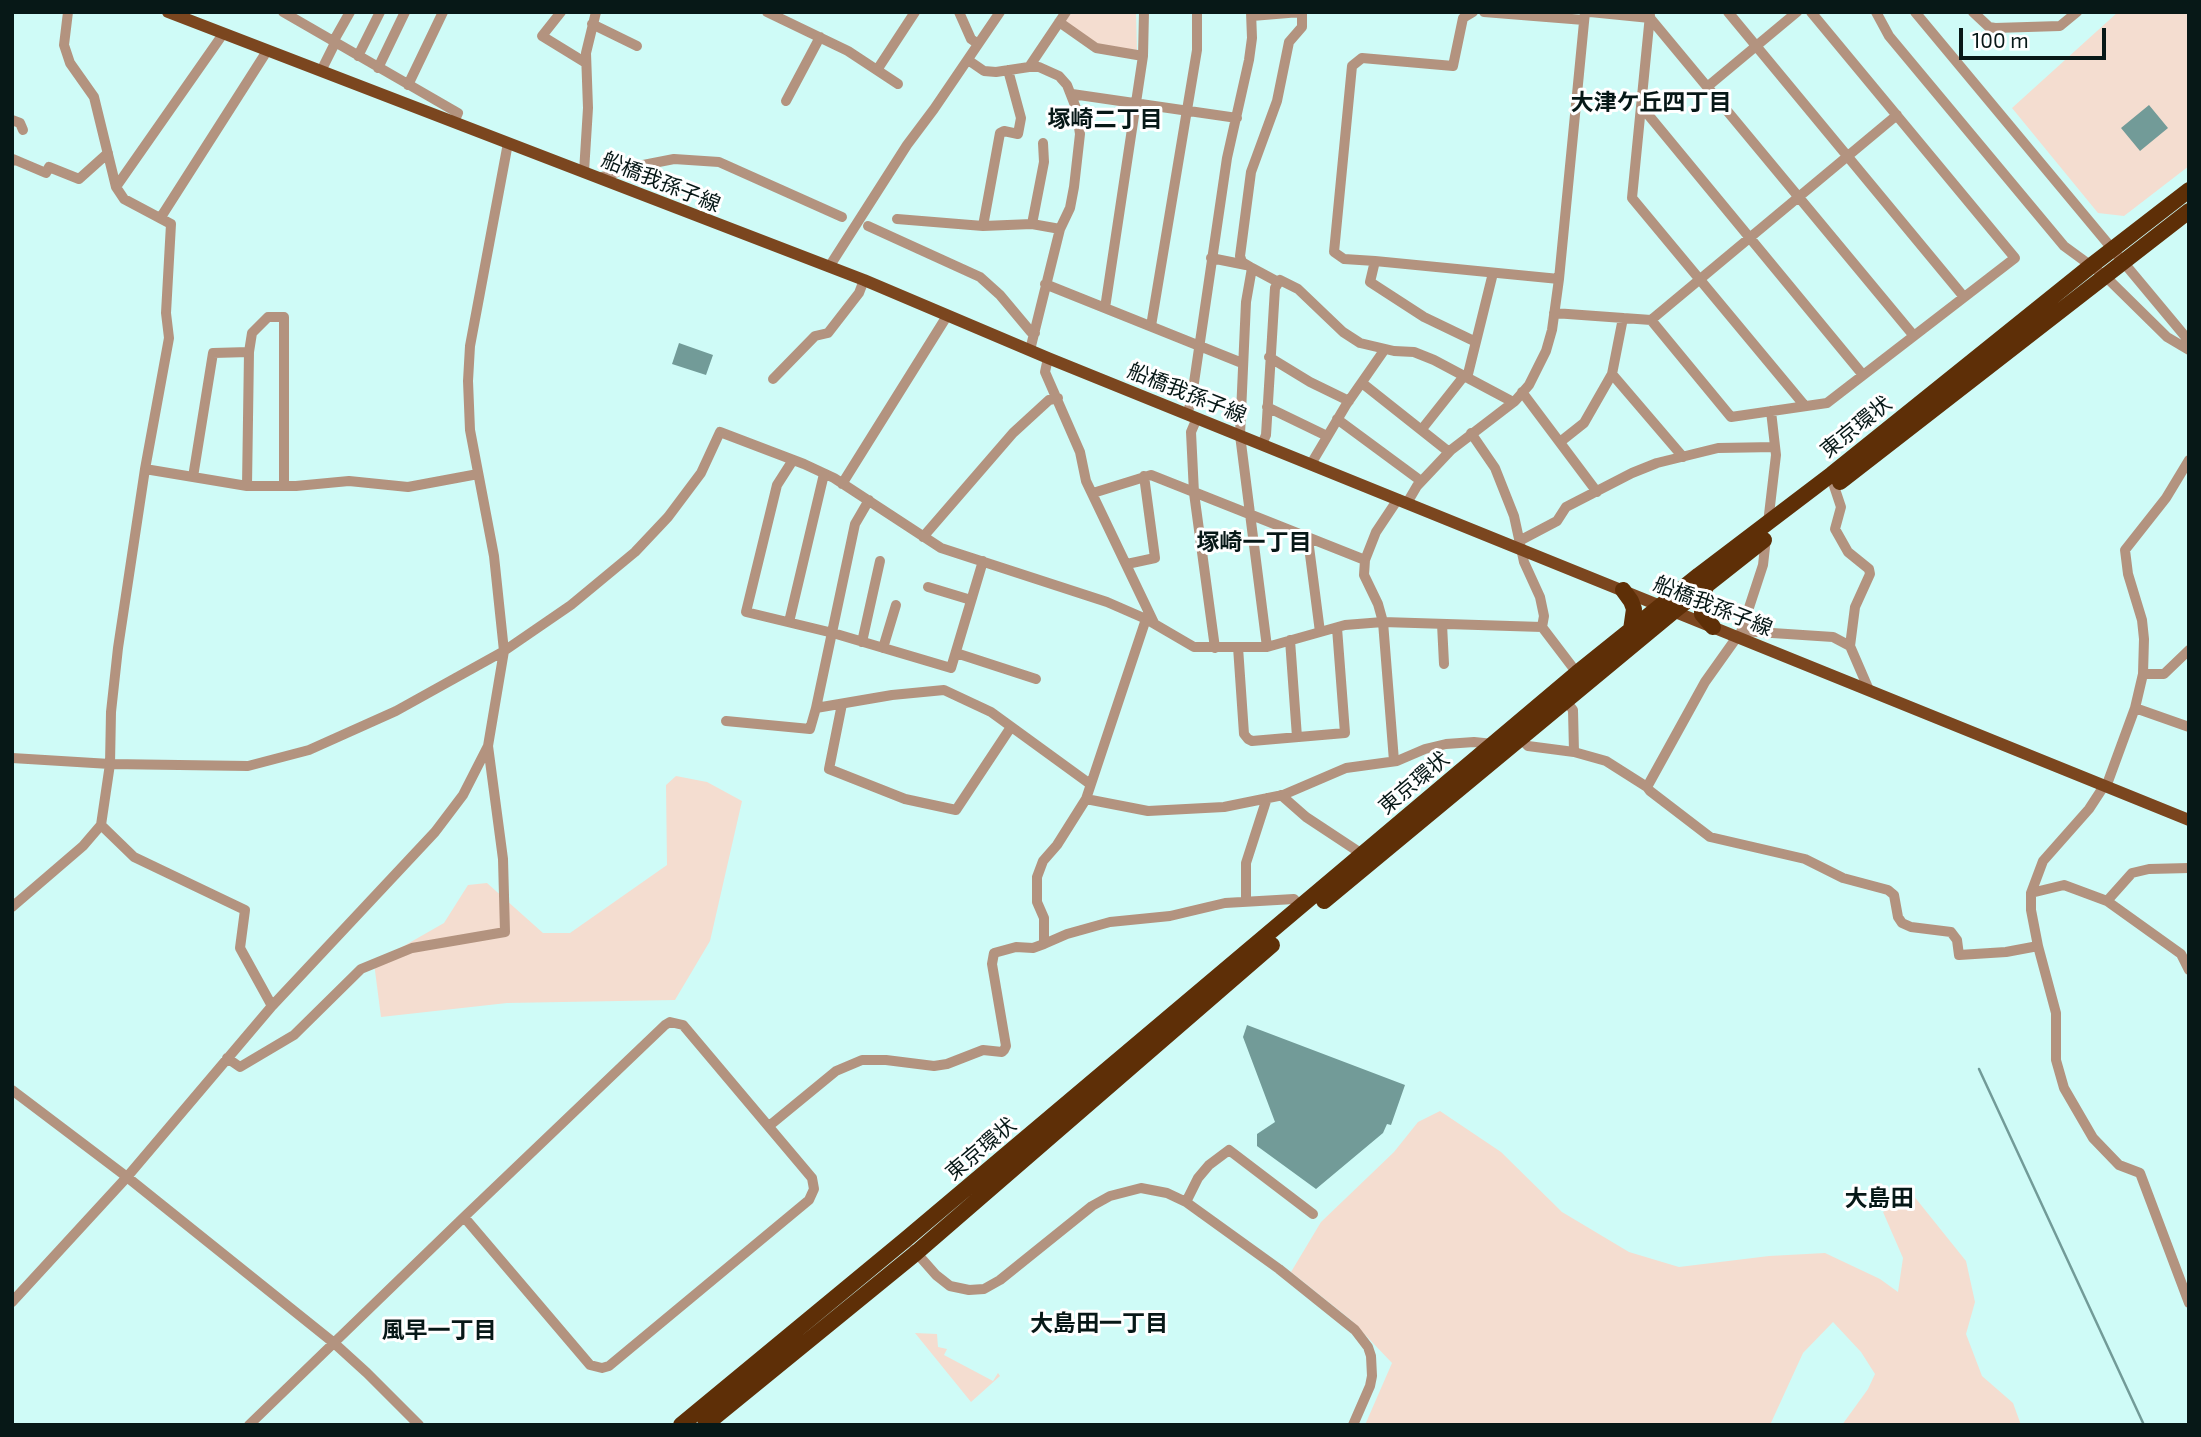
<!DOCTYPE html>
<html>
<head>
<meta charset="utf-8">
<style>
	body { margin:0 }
	#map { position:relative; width:2201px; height:1437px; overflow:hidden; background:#cffbf7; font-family:"Exo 2",sans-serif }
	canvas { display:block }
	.frame { position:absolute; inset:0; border:14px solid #071817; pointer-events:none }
	.scale { position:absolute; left:1959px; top:28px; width:147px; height:32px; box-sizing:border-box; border:4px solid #071817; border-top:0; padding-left:9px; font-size:21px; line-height:24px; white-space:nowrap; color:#071817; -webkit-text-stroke:5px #fff; paint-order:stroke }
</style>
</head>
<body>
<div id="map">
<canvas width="2201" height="1437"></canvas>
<div class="frame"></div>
<div class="scale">100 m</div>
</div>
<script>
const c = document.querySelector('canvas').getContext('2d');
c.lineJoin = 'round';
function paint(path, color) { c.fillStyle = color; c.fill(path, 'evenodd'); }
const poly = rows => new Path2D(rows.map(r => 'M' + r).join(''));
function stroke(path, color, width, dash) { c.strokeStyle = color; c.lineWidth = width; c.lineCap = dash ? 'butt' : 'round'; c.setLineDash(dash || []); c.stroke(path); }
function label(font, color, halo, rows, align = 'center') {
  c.font = font + ' "Exo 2","Noto Sans JP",sans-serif'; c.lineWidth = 6; c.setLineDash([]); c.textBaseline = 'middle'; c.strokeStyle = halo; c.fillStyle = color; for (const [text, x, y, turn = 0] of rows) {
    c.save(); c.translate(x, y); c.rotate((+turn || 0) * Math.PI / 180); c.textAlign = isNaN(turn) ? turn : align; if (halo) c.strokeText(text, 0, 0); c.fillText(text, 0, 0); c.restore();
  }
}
const green = poly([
	[1072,12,1136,12,1137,50,1097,46,1064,23],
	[2118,12,2189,12,2189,166,2124,216,2098,213,2012,108],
	[676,776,707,782,742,801,710,941,675,1000,507,1003,381,1017,374,963,444,923,468,885,487,883,543,933,570,933,667,865,666,785],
	[1440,1111,1501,1152,1562,1212,1629,1252,1679,1267,1769,1256,1825,1253,1880,1279,1898,1292,1903,1258,1883,1212,1913,1195,1966,1261,1975,1302,1966,1334,1982,1376,2013,1403,2021,1425,1842,1425,1868,1389,1875,1374,1861,1352,1833,1322,1803,1353,1770,1425,1365,1425,1392,1363,1351,1320,1291,1272,1321,1222,1394,1152,1418,1122],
	[915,1333,937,1334,938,1347,947,1349,944,1355,993,1381,998,1373,1000,1376,971,1402]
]);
const water = poly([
	[2149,105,2168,128,2140,151,2121,128],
	[679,343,713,355,706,375,672,364],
	[1247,1025,1405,1085,1391,1125,1387,1124,1383,1133,1316,1189,1257,1146,1257,1134,1275,1122,1243,1037]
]);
const stream = poly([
	[1979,1069,2144,1425]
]);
const minor = poly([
	[68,12,64,45,70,63,94,97,116,187,124,199,171,224,166,313,169,338,145,469,118,648,111,712,110,764,248,766,309,750,396,711,504,651,571,605,635,552,668,517,701,473,720,432,804,464,834,478,941,548,1107,602,1146,619,1194,647,1267,647,1345,625,1383,622,1542,627,1577,673],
	[283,12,458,113,454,122],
	[561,12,542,36,586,63],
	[767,12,848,51,898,84],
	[959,12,971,39,978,44],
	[1484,12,1584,20],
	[1590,12,1650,18,1914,336],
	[1728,12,1964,297],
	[1876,12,1889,36,2064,246,2105,276,2167,337,2189,350],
	[1915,12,2189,341],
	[1973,12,1989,27,1995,28,2060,26,2077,12],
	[1650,15,1632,198,1805,406],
	[1252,16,1300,12],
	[1059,22,1096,48,1143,56],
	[592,24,637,46],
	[333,42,350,12],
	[358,56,380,12],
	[968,60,984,71,996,72,1029,67,1039,67,1059,76,1067,85,1076,108,1080,134,1074,187,1070,208,1060,229,1030,350],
	[1029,67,1066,12],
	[378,68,405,12],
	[877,70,915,12],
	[321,71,335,43],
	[408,85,443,12],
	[1707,87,1797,12],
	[1072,94,1237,118],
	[786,101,820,37],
	[1641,106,1863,375],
	[12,120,20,123,23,130],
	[12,161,13,159,46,173,49,167,79,179,108,153],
	[584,172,588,108,586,53,596,12],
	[599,178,633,167,674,159,719,162,842,217],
	[116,187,223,34],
	[161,217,267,51],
	[897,219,983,226,1032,224,1060,229],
	[1032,224,1044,162,1043,143],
	[868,226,980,277,1000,295,1031,332,1035,333],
	[983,226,1000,133,1004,131,1018,134,1021,118,1008,70],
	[1211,258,1246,265],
	[1375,261,1344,259,1334,252,1352,66,1362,58,1453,66,1463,18,1473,12],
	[829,267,907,145,934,109,1000,12],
	[1252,268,1278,282],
	[1045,284,1242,363],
	[1105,308,1143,56,1144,12],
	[1554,313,1651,320,1897,115],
	[1651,320,1731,417,1827,403,2015,258,1811,12],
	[1151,326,1197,50,1197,12],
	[1476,342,1424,317,1370,282,1375,261,1559,279],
	[1269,357,1310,382,1349,401],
	[1048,358,1045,372,1080,452,1086,481,1154,623],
	[1612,374,1683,457],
	[1467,378,1493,273],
	[773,379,815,336,828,333,859,293,864,280],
	[1362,383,1449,452],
	[1522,392,1597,492],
	[1267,407,1327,436],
	[1187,413,1191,403,1227,158,1249,60,1252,38,1251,12],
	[1197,418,1191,432,1194,493,1215,648],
	[1337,419,1421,481],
	[1422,429,1464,376],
	[1471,433,1495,468,1514,516,1524,562,1540,597,1544,616,1542,627],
	[1560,442,1584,423,1612,374,1623,318],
	[1262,444,1266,435,1275,288,1280,280,1298,289,1343,332,1360,343,1394,351,1414,352,1434,360,1513,402],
	[793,460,777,485,746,612,833,633,951,668,983,561],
	[1311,464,1346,405,1385,349],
	[145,469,247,486,296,486,349,481,408,487,478,474],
	[193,477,213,353,249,352,252,333,268,317,284,317,284,486],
	[842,484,947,316],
	[247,486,249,352],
	[1834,486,1841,507,1835,529,1848,552,1869,569,1870,574,1855,607,1850,646,1869,690],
	[1093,493,1151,475,1365,560],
	[1407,503,1417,486,1451,450,1515,401,1529,385,1546,351,1552,330,1559,279,1585,12],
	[1768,523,1776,455,1771,411],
	[923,537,1013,433,1049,400,1058,398],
	[1308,539,1320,632],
	[1521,540,1557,521,1566,507,1632,473,1657,463,1718,448,1775,447],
	[1127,564,1155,558,1144,476],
	[928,587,971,600],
	[789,622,824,474],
	[1442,624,1444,664],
	[1742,631,1833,637,1850,646],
	[1740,635,1763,565,1766,538],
	[1290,640,1297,737],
	[862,642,880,561],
	[1238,647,1244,734,1248,739,1252,741,1345,733,1337,628],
	[1267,647,1240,435,1246,302,1252,268,1242,262,1240,256,1251,172,1277,101,1289,42,1302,27,1302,12],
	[883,648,896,605],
	[956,653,1036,679],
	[2143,674,2164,674,2189,650],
	[1566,701,1573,710,1574,752,1606,761,1647,787,1650,791,1710,837,1805,859,1843,878,1888,890,1894,895,1898,917,1902,923,1911,927,1951,932,1957,940,1959,955,2006,952,2038,946],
	[842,704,829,769,905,799,956,810,1011,727],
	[816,708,892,695,944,690,991,712,1090,784],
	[2135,708,2189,727],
	[726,721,810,729,816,708,855,524,869,500],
	[1521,739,1528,746,1574,752],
	[12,758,110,764,101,825,83,846,12,907],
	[1394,761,1383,622,1378,604,1364,575,1365,560,1376,532,1398,499],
	[2104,786,2089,809,2043,861,2031,893,2031,910,2038,946,2056,1013,2056,1060,2064,1088,2093,1138,2119,1165,2140,1173,2189,1303],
	[1647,787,1705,682,1737,637],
	[2106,787,2135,708,2143,674,2144,639,2142,620,2128,574,2125,550,2166,498,2189,460],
	[1281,795,1306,817,1362,854],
	[1086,799,1148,811,1224,807,1283,795,1346,768,1397,761,1425,749,1446,744,1474,742,1493,744],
	[101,825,134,857,245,910,240,948,272,1006],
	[2031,893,2064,885,2107,901,2132,873,2149,869,2189,868],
	[1246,901,1246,863,1267,798],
	[2107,901,2181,954,2189,970],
	[1044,944,1067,934,1110,922,1170,916,1225,903,1294,899,1301,907],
	[227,1058,240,1067,294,1035,361,969,412,948,505,932,503,859,488,746],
	[12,1090,127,1177,272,1006,435,832,463,795,488,746,504,651,494,556,470,430,468,381,470,346,508,143],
	[769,1126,836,1071,862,1060,886,1060,934,1066,947,1064,983,1050,1002,1052,1004,1050,1006,1046,992,964,994,953,1016,947,1033,948,1044,944,1044,918,1037,902,1037,877,1043,861,1057,845,1086,799,1146,619],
	[1186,1202,1198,1178,1209,1165,1229,1150,1313,1214],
	[914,1250,936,1275,950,1286,969,1290,984,1289,1000,1280,1092,1206,1110,1196,1141,1188,1167,1193,1186,1202,1279,1269,1355,1330,1368,1347,1371,1356,1372,1376,1370,1386,1353,1425],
	[12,1302,127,1177,334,1343,367,1373,419,1425],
	[249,1425,464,1217,665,1025,670,1022,683,1025,812,1178,814,1189,809,1200,609,1366,602,1368,590,1365,464,1217]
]);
const major = poly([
	[168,12,864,280,1048,358,2189,820]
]);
const highway = poly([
	[1840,482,2189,211],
	[1706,585,1702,607,1702,614,1713,627],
	[1623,590,1631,601,1634,609,1631,630],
	[1324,901,1674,611,1764,540],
	[681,1425,905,1240,1577,673,1699,575,1832,474,2092,265,2189,190],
	[705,1425,916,1253,1272,945]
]);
const streetNames = [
	["船橋我孫子線",661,182,22],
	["船橋我孫子線",1187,393,22],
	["東京環状",1856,427,-39],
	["船橋我孫子線",1713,606,22],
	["東京環状",1414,783,-40],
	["東京環状",981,1149,-40]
];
const neighbourhoodNames = [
	["大津ケ丘四丁目",1651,102],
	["塚崎二丁目",1105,119],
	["塚崎一丁目",1254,542],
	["大島田",1879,1198],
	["大島田一丁目",1099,1323],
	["風早一丁目",439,1330]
];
paint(green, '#f4ddd0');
paint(water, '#729b98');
stroke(stream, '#729b98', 2.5);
stroke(minor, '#b3937f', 10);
stroke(major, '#7b461f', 12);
stroke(highway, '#5e2f07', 16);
label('21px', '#071817', '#fff', streetNames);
label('bold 23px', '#071817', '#fff', neighbourhoodNames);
</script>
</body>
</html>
